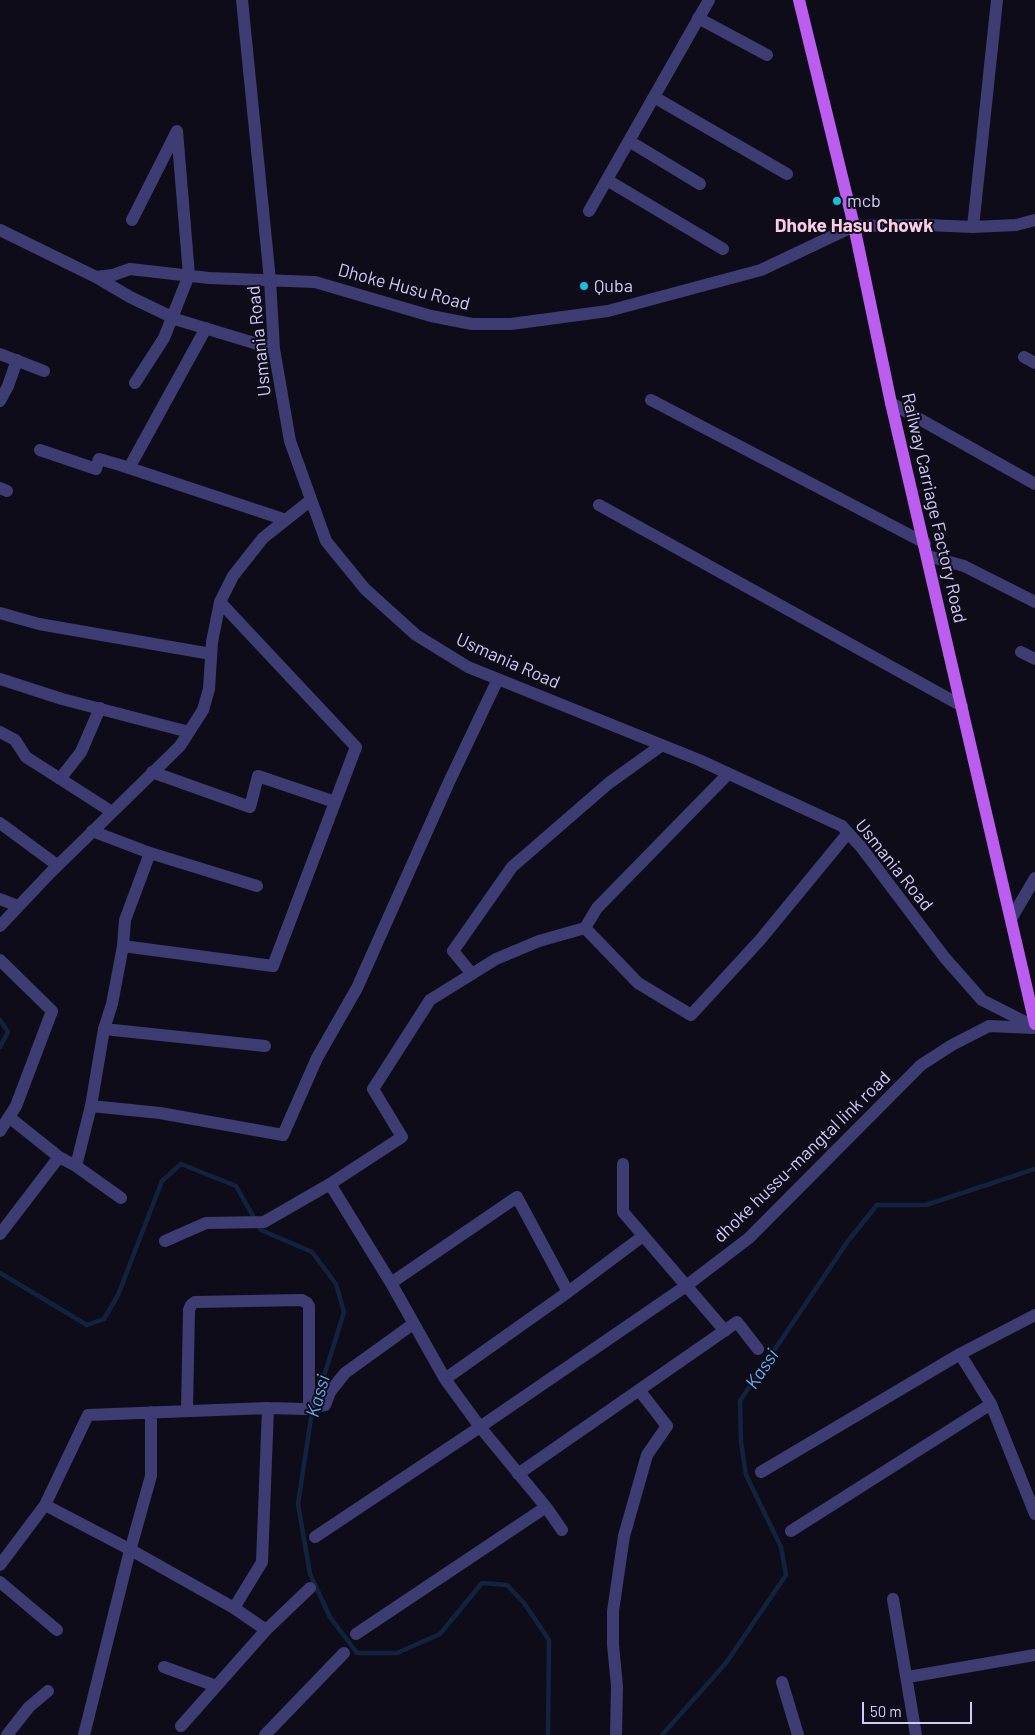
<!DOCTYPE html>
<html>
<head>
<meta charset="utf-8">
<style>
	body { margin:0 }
	#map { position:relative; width:1035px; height:1735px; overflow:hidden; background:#0f0c1a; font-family:Barlow,sans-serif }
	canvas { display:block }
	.scale { position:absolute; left:862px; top:1702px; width:110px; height:22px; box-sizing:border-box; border:2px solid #d1cbf9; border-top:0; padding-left:6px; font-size:15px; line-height:18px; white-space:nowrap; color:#d1cbf9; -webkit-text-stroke:4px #0f0c1a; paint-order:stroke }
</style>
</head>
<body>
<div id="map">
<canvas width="1035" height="1735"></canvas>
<div class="scale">50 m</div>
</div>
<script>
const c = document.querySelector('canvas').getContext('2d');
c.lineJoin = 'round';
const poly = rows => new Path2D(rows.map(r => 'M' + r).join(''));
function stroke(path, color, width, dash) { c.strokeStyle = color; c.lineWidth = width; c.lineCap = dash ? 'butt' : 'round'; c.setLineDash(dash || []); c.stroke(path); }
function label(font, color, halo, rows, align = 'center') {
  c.font = font + ' Barlow,sans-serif'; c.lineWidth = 4; c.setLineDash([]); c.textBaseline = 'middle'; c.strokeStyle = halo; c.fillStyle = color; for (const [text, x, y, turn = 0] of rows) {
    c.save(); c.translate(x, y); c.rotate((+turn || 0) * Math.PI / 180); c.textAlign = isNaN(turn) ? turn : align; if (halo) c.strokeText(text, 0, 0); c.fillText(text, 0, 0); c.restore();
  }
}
const stream = poly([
	[0,1020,8,1032,0,1047],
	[0,1273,87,1325,104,1319,118,1295,162,1181,181,1164,236,1186,261,1230,312,1252,336,1284,344,1312,311,1418,298,1504,310,1574,330,1617,357,1653,397,1653,440,1634,482,1583,507,1585,524,1603,549,1640,548,1735],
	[662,1735,726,1663,786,1575,781,1547,746,1475,741,1442,740,1401,848,1241,877,1205,926,1205,1035,1169]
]);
const minor = poly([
	[242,0,270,280,274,349,290,441,326,541,365,589,416,635,468,667,699,760,842,826,861,847,945,958,982,1000,1035,1027],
	[698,18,767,55],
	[654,97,787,174],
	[629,141,700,184],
	[607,180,723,249],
	[589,211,709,0],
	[132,220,177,131,189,275,164,338,135,383],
	[973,227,997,0],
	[0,230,96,277,113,275,130,269,209,278,315,282,431,316,472,324,511,324,608,311,761,270,854,226,926,225,973,227,1016,225,1035,220],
	[96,277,130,297,178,320,274,349],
	[0,354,44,371],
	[1024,357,1035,363],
	[651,400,925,543],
	[0,401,8,386,17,360],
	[891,403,1035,484],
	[40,450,96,469,99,459,120,465,286,520],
	[129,468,206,328],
	[0,488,7,491],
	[599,505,962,706],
	[928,556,964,566,1035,602],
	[0,613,39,624,211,654],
	[1021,652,1035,659],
	[0,679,62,699,189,732],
	[0,732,15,740,26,757,112,812],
	[152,772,250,807,258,776,335,802],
	[728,774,597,908,585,928,638,983,691,1015,760,940,848,833],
	[60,779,81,752,100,708],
	[0,823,57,865],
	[92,831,150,853,257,886],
	[0,899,18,906],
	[1011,919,1035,878],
	[0,926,50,873,180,746,203,710,209,689,212,642,220,602,233,576,263,538,311,500],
	[123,946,273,966,356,747,220,602],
	[0,960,52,1011,16,1106,0,1131],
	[472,974,453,951,512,867,609,783,662,745],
	[104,1029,265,1046],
	[91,1106,160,1113,283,1135,317,1058,357,988,449,782,498,679],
	[9,1117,59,1157,76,1166,121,1198],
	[623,1164,623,1212,725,1331],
	[76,1166,91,1106,104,1029,112,1004,123,946,125,920,150,853],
	[330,1184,391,1283],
	[0,1234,59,1157],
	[165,1241,206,1223,264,1222,330,1184,402,1137,373,1089,430,1000,496,959,539,941,585,928],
	[568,1292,643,1236],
	[960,1354,1035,1315],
	[187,1410,189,1310,191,1305,195,1302,302,1300,307,1303,309,1306,309,1407],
	[761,1472,960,1354,991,1404,1035,1514],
	[518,1474,737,1322,758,1349],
	[45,1505,131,1550,234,1608,262,1562,268,1408],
	[546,1507,562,1530],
	[791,1531,991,1404],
	[315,1537,480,1427,686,1286,749,1238,921,1065,952,1045,989,1026,1033,1028],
	[0,1565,45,1505,88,1415,268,1408,304,1409,325,1405,330,1392,345,1373,413,1324],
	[0,1582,57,1630],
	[893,1599,916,1735],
	[234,1608,266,1630],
	[356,1634,546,1507,480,1427,445,1379,391,1283,517,1197,568,1292,445,1379],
	[164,1667,216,1686],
	[908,1677,1035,1655],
	[782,1682,798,1735],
	[181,1726,266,1630,310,1588],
	[7,1735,29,1707,48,1691],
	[84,1735,128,1558,151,1476,151,1412],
	[265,1735,344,1653],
	[616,1735,617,1686,613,1645,613,1611,624,1536,647,1455,667,1426,639,1390]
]);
const major = poly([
	[799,0,854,226,891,403,1035,1024]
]);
const markers = [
	[837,201,5,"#17c1d9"],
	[584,286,5,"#17c1d9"]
];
const poiNames = [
	["mcb",847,201],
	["Quba",594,286]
];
const streetNames = [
	["Dhoke Husu Road",404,287,15],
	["Usmania Road",259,341,-96],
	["Railway Carriage Factory Road",934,508,77],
	["Usmania Road",508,661,24],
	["Usmania Road",894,865,51],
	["dhoke hussu-mangtal link road",802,1157,-44]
];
const neighbourhoodNames = [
	["Dhoke Hasu Chowk",854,226]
];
const waterNames = [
	["Kassi",762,1369,-56],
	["Kassi",318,1396,-74]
];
stroke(stream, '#12233d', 4.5);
stroke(minor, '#3f3c74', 12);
stroke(major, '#bb5dee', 12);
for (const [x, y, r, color] of markers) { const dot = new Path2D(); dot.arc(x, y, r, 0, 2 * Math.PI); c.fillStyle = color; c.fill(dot); stroke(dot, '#0f0c1a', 2); }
label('18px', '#d1cbf9', '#0f0c1a', poiNames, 'left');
label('18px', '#d1cbf9', '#0f0c1a', streetNames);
label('bold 19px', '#facce8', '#0f0c1a', neighbourhoodNames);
label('italic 19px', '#64abee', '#0f0c1a', waterNames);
</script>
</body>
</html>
